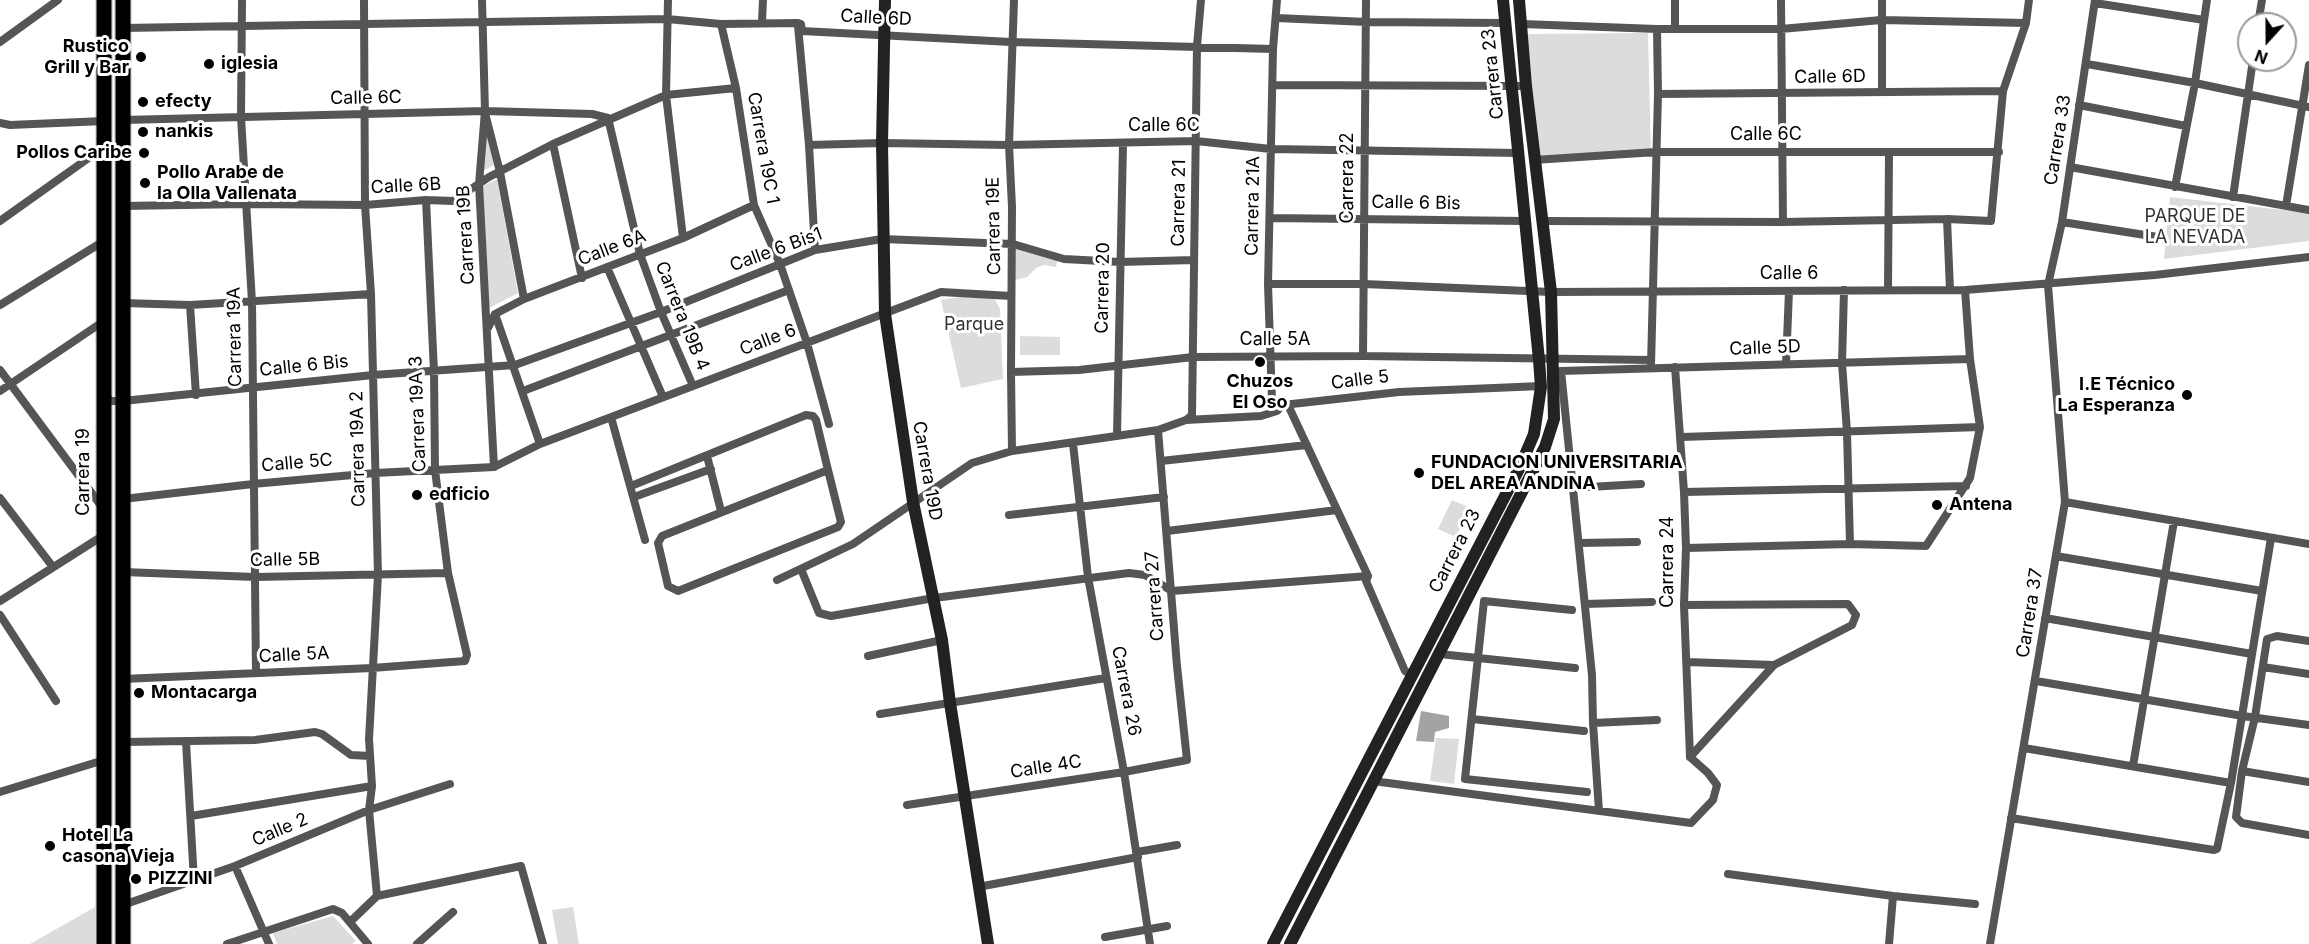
<!DOCTYPE html>
<html>
<head>
<meta charset="utf-8">
<style>
	body { margin:0 }
	#map { position:relative; width:2309px; height:944px; overflow:hidden; background:#fff; font-family:Inter,sans-serif }
	canvas { display:block }
	.north { position:absolute; left:2237px; top:12px; width:60px; height:60px; box-sizing:border-box; background:#fff; border:2px solid #999; border-radius:50%; rotate:201deg; font-size:16px; font-weight:700; line-height:24px; text-align:center; color:#000 }
	.north::after { content:''; display:block; margin:auto; width:21px; height:27px; background:#000; clip-path:polygon(50% 0,100% 100%,50% 72%,0 100%) }
</style>
</head>
<body>
<div id="map">
<canvas width="2309" height="944"></canvas>
<div class="north">N</div>
</div>
<script>
const c = document.querySelector('canvas').getContext('2d');
c.lineJoin = 'round';
function paint(path, color) { c.fillStyle = color; c.fill(path, 'evenodd'); }
const poly = rows => new Path2D(rows.map(r => 'M' + r).join(''));
function stroke(path, color, width, dash) { c.strokeStyle = color; c.lineWidth = width; c.lineCap = dash ? 'butt' : 'round'; c.setLineDash(dash || []); c.stroke(path); }
function label(font, color, halo, rows, align = 'center') {
  c.font = font + ' Inter,sans-serif'; c.lineWidth = 6; c.setLineDash([]); c.textBaseline = 'middle'; c.strokeStyle = halo; c.fillStyle = color; for (const [text, x, y, turn = 0] of rows) {
    c.save(); c.translate(x, y); c.rotate((+turn || 0) * Math.PI / 180); c.textAlign = isNaN(turn) ? turn : align; if (halo) c.strokeText(text, 0, 0); c.fillText(text, 0, 0); c.restore();
  }
}
const green = poly([
	[1648,33,1651,154,1539,158,1527,34],
	[487,130,494,165,483,171],
	[497,179,518,293,489,308,481,187],
	[2170,197,2309,213,2309,241,2164,259],
	[1014,247,1058,258,1056,267,1044,265,1036,268,1027,277,1015,280],
	[985,293,994,298,1000,309,1003,379,961,388,941,300],
	[1020,336,1060,337,1060,355,1020,355],
	[1452,500,1470,508,1456,537,1438,529],
	[1436,738,1459,739,1454,784,1430,781],
	[95,907,96,944,30,944],
	[573,907,579,944,558,944,552,910],
	[333,916,356,941,352,944,277,944,273,933]
]);
const water = poly([
	[1421,711,1449,716,1449,728,1435,732,1434,742,1416,741]
]);
const street = poly([
	[242,0,241,117,252,302,256,673],
	[364,0,365,205,371,294,378,575,369,739,372,786,369,810,377,896],
	[482,0,485,111,479,184,494,467],
	[668,0,666,95,683,238],
	[1277,0,1273,49,1268,284,1272,401,1283,405],
	[1675,0,1675,28],
	[1781,0,1783,222],
	[1882,0,1882,92],
	[2095,3,2204,20],
	[1276,18,1367,22,1505,23],
	[762,22,763,0],
	[721,24,736,88,754,205,780,264,807,343,829,424],
	[1522,24,1657,29,1781,29,1881,20,2026,23],
	[2258,24,2262,0],
	[798,26,809,145,815,250],
	[123,28,667,19,721,24,798,23,801,24,802,31,1011,42,1273,49],
	[0,42,58,0],
	[2087,64,2195,83,2309,107],
	[1273,85,1526,86],
	[1658,94,2003,91],
	[2079,105,2186,126],
	[486,117,500,172,524,299],
	[123,120,485,111,592,114,608,118,640,254,661,312,693,386],
	[0,123,10,125,104,121],
	[553,144,582,278],
	[809,145,882,143,1009,145,1196,141,1271,149,1519,153],
	[1534,160,1656,152,1999,152],
	[2070,167,2309,210],
	[2175,187,2195,83,2207,0],
	[2233,197,2253,60],
	[123,206,245,204,365,205,426,200,453,201,489,177,553,144,666,95,736,88],
	[2286,206,2309,65],
	[1270,218,1525,221],
	[1947,219,1950,290],
	[0,221,104,147],
	[1542,221,1783,222,1947,219,1991,221,2003,91,2026,23,2029,0],
	[2062,222,2158,237],
	[607,267,663,397],
	[1268,284,1364,284,1551,292,1965,290,2155,275,2309,257],
	[1844,290,1842,363,1847,432,1850,544],
	[1888,290,1889,153],
	[123,303,190,305,371,294],
	[0,305,104,241],
	[190,305,196,395],
	[495,314,540,444],
	[488,328,495,314,524,299,683,238,754,205],
	[1363,356,1366,0],
	[1786,364,1789,291],
	[1651,365,1658,94,1657,29],
	[1675,367,1684,492,1686,548,1684,605,1690,757],
	[0,370,102,507],
	[1011,372,1079,370,1193,357,1363,356,1651,360],
	[0,391,104,321],
	[523,391,789,290],
	[106,395,110,401,123,401,373,375,515,365,661,312,815,250,882,239,1013,244,1064,259,1120,262,1194,260],
	[1288,405,1368,576,1366,581,1405,671,1412,675],
	[611,417,645,540],
	[1186,420,1261,416,1277,411,1283,405,1399,392,1541,386],
	[1117,435,1123,143],
	[1682,437,1980,427],
	[1073,444,1088,577,1124,772,1150,944],
	[1012,451,1011,372,1012,207,1009,145,1014,0],
	[707,456,721,511],
	[1161,461,1307,445],
	[631,486,806,415,813,416,816,420,828,470,841,522,838,527,678,591,668,586,658,543,662,536,828,470],
	[1572,488,1641,484],
	[1684,492,1966,486],
	[634,497,711,469],
	[0,498,53,567],
	[123,499,253,484,375,473,494,467,540,444,941,292,1011,296],
	[2065,502,2309,544],
	[1009,515,1164,497],
	[1167,531,1337,510],
	[1579,543,1637,542],
	[1686,548,1850,544,1926,546,1970,478,1980,427,1970,359,1965,290],
	[2056,556,2262,591],
	[801,569,819,613,831,616,934,598,1129,573,1145,575,1172,591,1368,576],
	[123,572,255,577,448,573],
	[777,580,853,544,972,463,1012,451,1158,430,1186,420,1192,415,1197,46,1201,0],
	[0,601,104,535],
	[1585,604,1652,602],
	[1684,605,1848,604,1856,615,1852,625,1774,665,1690,757],
	[1572,610,1484,601,1465,779,1587,792],
	[0,615,56,701],
	[2045,618,2252,654],
	[2309,641,2277,636,2267,639,2255,717,2242,771,2236,817,2242,823,2309,835],
	[1439,654,1575,668],
	[868,656,942,640],
	[1687,662,1774,665],
	[2263,667,2309,674],
	[123,679,372,668,465,661,467,655,448,573,435,470,434,372,426,200],
	[2036,681,2243,716,2309,725],
	[880,714,1106,678],
	[1472,719,1584,731],
	[1593,723,1657,720],
	[123,742,255,740,315,732,322,734,351,755,370,756],
	[186,742,194,881],
	[2024,748,2231,783],
	[2133,766,2174,521],
	[2242,771,2309,782],
	[1373,781,1691,823,1713,800,1717,785,1708,773,1690,757],
	[0,792,104,760],
	[907,805,1124,772,1187,760,1177,666,1158,430],
	[1599,811,1593,723,1592,675,1561,371,1970,359],
	[191,816,372,786],
	[2011,818,2214,850,2217,849,2231,783,2271,538],
	[1137,852,1177,845],
	[235,866,269,944],
	[1728,874,1893,896,1975,904],
	[978,887,1138,857],
	[123,905,235,866,369,810,450,784],
	[350,922,377,896,521,866,543,944],
	[1105,937,1167,926],
	[227,944,333,909,342,913,368,944],
	[417,944,453,912],
	[1889,944,1893,896],
	[1990,944,2065,502,2048,285,2062,222,2095,0]
]);
const secondary = poly([
	[885,0,882,143,885,314,913,502,942,640,950,703,988,944],
	[1273,944,1519,469,1534,434,1541,387,1539,360,1503,0],
	[1290,944,1545,447,1554,419,1551,292,1526,86,1519,0]
]);
const highway = poly([
	[123,0,123,944],
	[104,944,104,0]
]);
const markers = [
	[141,57,6,"#000"],
	[209,64,6,"#000"],
	[143,102,6,"#000"],
	[143,132,6,"#000"],
	[144,153,6,"#000"],
	[145,183,6,"#000"],
	[1260,362,6,"#000"],
	[2187,395,6,"#000"],
	[1419,473,6,"#000"],
	[417,495,6,"#000"],
	[1937,505,6,"#000"],
	[139,693,6,"#000"],
	[50,846,6,"#000"],
	[136,879,6,"#000"]
];
const streetNames = [
	["Calle 6D",876,18,3],
	["Carrera 23",1493,74,-96],
	["Calle 6D",1830,77,-1],
	["Calle 6C",366,98,-1],
	["Calle 6C",1164,126],
	["Calle 6C",1766,135],
	["Carrera 33",2058,140,-81],
	["Carrera 19C 1",763,148,80],
	["Carrera 22",1348,178,-90],
	["Calle 6B",406,186,-3],
	["Carrera 21",1179,203,-89],
	["Calle 6 Bis",1416,203,1],
	["Carrera 21A",1253,206,-89],
	["Carrera 19E",994,226,-91],
	["Carrera 19B",466,235,-93],
	["Calle 6A",612,248,-21],
	["Calle 6 Bis1",776,250,-20],
	["Calle 6",1789,274],
	["Carrera 20",1103,288,-89],
	["Carrera 19B 4",682,316,68],
	["Carrera 19A",235,337,-91],
	["Calle 6",768,340,-21],
	["Calle 5A",1275,340],
	["Calle 5D",1765,348,-2],
	["Calle 6 Bis",304,366,-6],
	["Calle 5",1360,380,-7],
	["Carrera 19A 3",418,414,-92],
	["Carrera 19A 2",358,449,-91],
	["Calle 5C",297,463,-5],
	["Carrera 19D",927,471,80],
	["Carrera 19",84,472,-90],
	["Carrera 23",1455,551,-63],
	["Calle 5B",285,560,-1],
	["Carrera 24",1668,562,-90],
	["Carrera 27",1155,596,-94],
	["Carrera 37",2030,613,-81],
	["Calle 5A",294,655,-3],
	["Carrera 26",1126,691,79],
	["Calle 4C",1046,767,-9],
	["Calle 2",280,830,-23]
];
const poiNames = [
	["Rustico",129,47,"right"],
	["Grill y Bar",129,68,"right"],
	["iglesia",221,64],
	["efecty",155,102],
	["nankis",155,132],
	["Pollos Caribe",132,153,"right"],
	["Pollo Arabe de",157,173],
	["la Olla Vallenata",157,194],
	["Chuzos",1260,382,"center"],
	["El Oso",1260,403,"center"],
	["I.E Técnico",2175,385,"right"],
	["La Esperanza",2175,406,"right"],
	["FUNDACION UNIVERSITARIA",1431,463],
	["DEL AREA ANDINA",1431,484],
	["edficio",429,495],
	["Antena",1949,505],
	["Montacarga",151,693],
	["Hotel La",62,836],
	["casona Vieja",62,857],
	["PIZZINI",148,879]
];
const parkNames = [
	["PARQUE DE",2195,217],
	["LA NEVADA",2195,238],
	["Parque",974,325]
];
paint(green, '#dcdcdc');
paint(water, '#a3a3a3');
stroke(highway, '#dbdbdb', 18);
stroke(street, '#555', 8);
stroke(secondary, '#222', 12);
stroke(highway, '#000', 15);
for (const [x, y, r, color] of markers) { const dot = new Path2D(); dot.arc(x, y, r, 0, 2 * Math.PI); c.fillStyle = color; c.fill(dot); stroke(dot, '#fff', 2); }
label('18px', '#000', '#fff', streetNames);
label('bold 18px', '#000', '#fff', poiNames, 'left');
label('18px', '#333', '#fff', parkNames);
</script>
</body>
</html>
